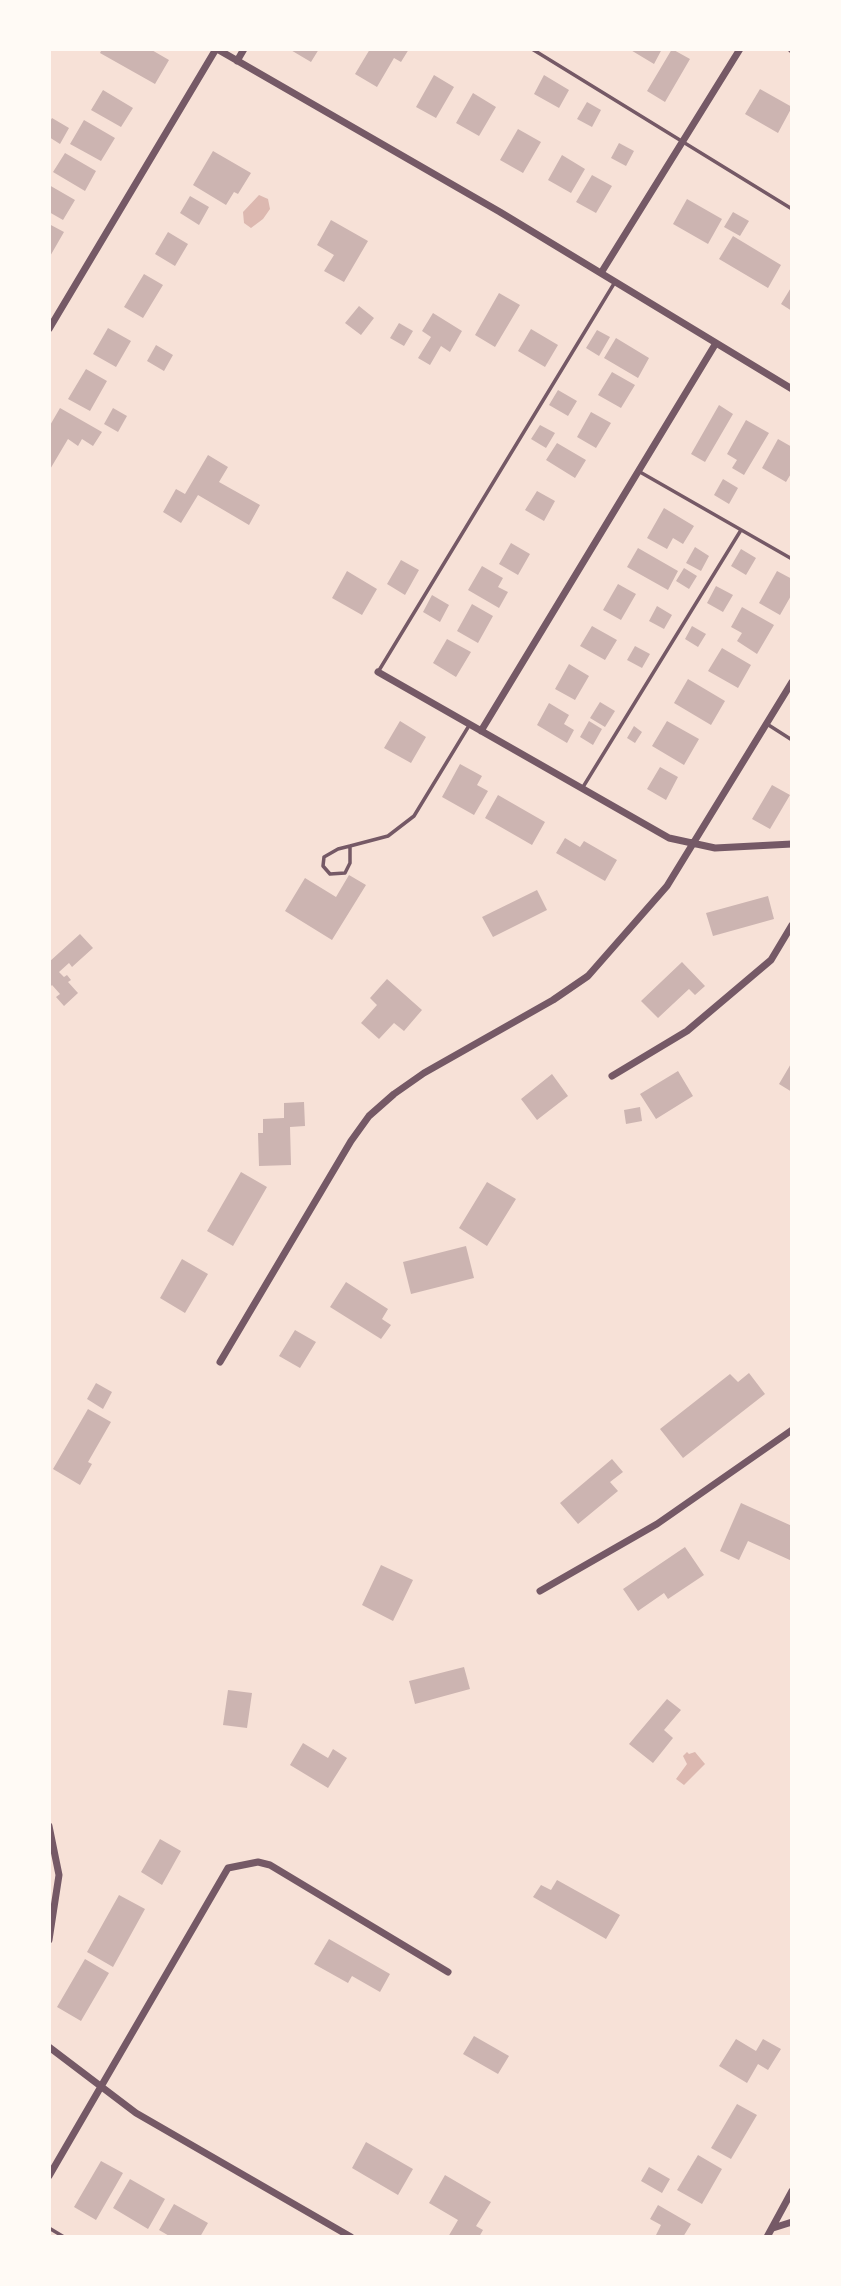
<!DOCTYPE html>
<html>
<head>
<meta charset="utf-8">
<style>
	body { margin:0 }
	#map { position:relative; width:841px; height:2286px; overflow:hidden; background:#f7e1d7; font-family:"Fira Sans",sans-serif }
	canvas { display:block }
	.frame { position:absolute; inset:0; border:51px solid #fffaf5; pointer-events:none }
</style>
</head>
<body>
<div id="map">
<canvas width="841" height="2286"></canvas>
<div class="frame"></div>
</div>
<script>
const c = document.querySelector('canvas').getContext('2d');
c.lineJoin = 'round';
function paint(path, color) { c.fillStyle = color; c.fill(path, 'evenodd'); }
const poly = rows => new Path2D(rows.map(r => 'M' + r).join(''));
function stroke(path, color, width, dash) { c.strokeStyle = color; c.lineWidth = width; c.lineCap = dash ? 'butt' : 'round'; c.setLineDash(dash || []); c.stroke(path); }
const water = poly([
	[259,195,268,199,270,209,263,219,251,228,244,223,243,212],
	[687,1752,689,1754,695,1752,705,1764,684,1785,676,1779,687,1764,683,1756]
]);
const building = poly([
	[102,49,150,49,169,60,155,84,100,53],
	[289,49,319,49,311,62],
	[370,49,409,49,401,62,394,58,377,87,355,74],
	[629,49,662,49,654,64],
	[672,49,690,59,665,102,647,91],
	[434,75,454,87,436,118,416,107],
	[544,75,569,90,559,108,534,94],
	[760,89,792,107,778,133,745,114],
	[103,90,133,108,121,127,91,110],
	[473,93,496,107,479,136,456,123],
	[587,102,601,110,592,127,577,119],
	[52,118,69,128,60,144,49,137,49,123],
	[84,120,115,138,101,161,70,144],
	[518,129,541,142,523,173,500,160],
	[619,143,634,151,626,166,611,158],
	[213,151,251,173,238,194,234,192,226,205,193,185],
	[65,153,96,171,85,191,53,172],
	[562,155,585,169,571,193,548,180],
	[592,175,612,186,596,213,576,202],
	[49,185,75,200,63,220,49,212],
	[190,196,209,207,199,225,180,213],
	[687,199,722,219,708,244,673,224],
	[733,212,749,221,740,236,724,227],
	[331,220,368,241,344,282,324,271,334,255,317,245],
	[49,224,64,232,49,258],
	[168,232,188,244,175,266,155,254],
	[733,236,781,265,768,288,719,259],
	[144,274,163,285,143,318,124,307],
	[792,286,792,311,781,304],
	[499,293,520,305,495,347,475,335],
	[359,306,374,318,361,335,345,323],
	[433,313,462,331,450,352,441,346,430,365,418,358,431,337,422,331],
	[399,323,413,331,404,346,390,338],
	[108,328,131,341,116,367,93,354],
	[531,329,558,345,545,367,518,351],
	[597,330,610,337,599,356,586,348],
	[616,338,649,358,638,378,604,358],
	[156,345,173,355,164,371,147,361],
	[86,369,107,381,90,411,68,399],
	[612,372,635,385,621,408,598,395],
	[558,390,577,401,568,416,549,405],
	[719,405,733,414,705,462,691,454],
	[60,408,102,432,93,446,82,439,78,446,68,439,49,471,49,427],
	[113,408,127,416,118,432,104,424],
	[591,412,611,423,596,448,577,437],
	[746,420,769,433,744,475,732,468,737,460,727,454],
	[540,425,555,433,546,448,531,439],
	[778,439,792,447,792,472,786,482,762,468],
	[557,443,586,460,575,478,546,460],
	[208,455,228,467,219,482,260,505,249,525,198,495,181,523,163,512,176,489,185,494],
	[723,479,738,488,729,504,714,495],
	[537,491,555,501,544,521,525,510],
	[664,508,694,526,683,544,673,538,667,549,647,538],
	[511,543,530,554,518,575,499,564],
	[695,547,709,556,701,571,686,563],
	[638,548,678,571,668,590,627,567],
	[741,549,756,558,746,575,731,566],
	[401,560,419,570,405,595,387,584],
	[482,566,503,578,498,587,508,592,499,608,468,590],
	[684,568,697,576,689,589,676,581],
	[347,571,377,589,362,615,332,598],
	[777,571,792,579,792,594,780,615,759,603],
	[618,584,636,594,621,620,603,610],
	[716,586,733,595,723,612,707,603],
	[432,595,449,605,440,622,423,612],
	[472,604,493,616,478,643,457,631],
	[657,606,672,615,664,629,649,621],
	[742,607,774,625,757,654,737,641,742,633,731,627],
	[592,626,617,640,605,660,580,646],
	[692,626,706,634,698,647,685,639],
	[447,639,471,652,456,677,433,663],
	[635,646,650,654,642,668,627,660],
	[722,648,751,665,738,688,708,671],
	[569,664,589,676,575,700,555,689],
	[688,679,725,701,711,725,674,703],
	[600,702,615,711,605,727,590,718],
	[549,703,569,715,564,724,574,730,567,743,537,725],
	[400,721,426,737,411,763,384,748],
	[589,721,602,729,593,745,580,737],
	[667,721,699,739,684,765,652,746],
	[634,726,642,732,635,743,627,738],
	[460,764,482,776,477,785,488,791,474,815,442,797],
	[660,767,678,777,666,800,647,789],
	[772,785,790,795,770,829,752,819],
	[498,795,545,822,532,845,485,818],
	[565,838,580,847,584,841,617,860,605,881,556,853],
	[349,875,366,885,332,940,285,911,305,878,336,897],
	[537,890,547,910,493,937,482,917],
	[768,896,774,919,713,936,706,913],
	[80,934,93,948,72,967,69,963,59,972,64,977,67,975,71,980,68,982,78,993,64,1006,56,997,60,994,52,985,49,988,51,965,49,962],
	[682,962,705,986,695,995,689,989,658,1018,641,1001],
	[387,979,422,1010,404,1031,394,1023,379,1039,361,1023,377,1005,370,998],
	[792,1062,792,1092,779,1084],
	[678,1071,693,1096,656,1119,640,1094],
	[552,1074,568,1096,537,1120,521,1099],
	[304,1102,305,1126,290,1127,291,1165,259,1166,258,1133,263,1133,263,1119,284,1118,284,1103],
	[640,1107,642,1121,626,1124,624,1110],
	[241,1172,267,1187,233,1246,207,1231],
	[487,1182,516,1199,487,1246,459,1228],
	[466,1246,474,1278,411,1294,403,1262],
	[182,1259,208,1274,185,1313,160,1298],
	[346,1282,388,1309,382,1319,391,1325,381,1339,330,1307],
	[295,1330,316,1342,300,1368,279,1356],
	[749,1373,765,1394,683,1458,660,1429,730,1374,738,1382],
	[96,1383,112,1392,103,1409,87,1399],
	[88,1409,111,1422,88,1462,92,1464,80,1485,53,1469],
	[612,1459,623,1472,610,1482,618,1491,578,1524,560,1503],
	[741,1503,792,1526,792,1561,748,1541,739,1560,720,1551],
	[685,1547,704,1575,668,1599,664,1593,638,1611,623,1589],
	[381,1565,413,1580,393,1621,362,1605],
	[464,1667,470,1689,415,1704,409,1681],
	[228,1690,252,1693,247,1728,223,1725],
	[667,1699,681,1710,664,1730,673,1738,653,1763,629,1744],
	[303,1743,328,1758,333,1749,347,1758,328,1788,290,1765],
	[160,1839,181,1851,162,1885,141,1872],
	[557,1880,620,1915,606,1939,533,1897,541,1885,551,1890],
	[119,1895,145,1909,113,1967,87,1952],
	[329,1939,390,1974,380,1992,352,1976,348,1983,314,1964],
	[85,1959,109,1973,81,2021,57,2007],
	[474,2036,509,2056,498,2074,463,2054],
	[736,2039,756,2051,763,2039,781,2049,768,2070,758,2064,747,2083,719,2066],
	[737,2104,757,2115,731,2159,711,2148],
	[366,2142,413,2169,398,2195,352,2168],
	[698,2155,722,2169,702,2204,677,2190],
	[101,2161,123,2173,96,2220,74,2207],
	[649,2167,670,2179,662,2193,641,2181],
	[445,2175,491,2202,476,2226,483,2230,479,2237,448,2237,458,2220,429,2203],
	[130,2179,165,2199,148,2229,113,2208],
	[174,2204,208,2223,200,2237,171,2237,159,2230],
	[658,2205,691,2224,683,2237,655,2237,661,2225,650,2219]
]);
const service = poly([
	[532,49,792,209],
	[640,472,792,559],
	[378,672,615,282],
	[767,724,792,740],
	[583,787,741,530],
	[350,846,388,836,414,816,470,724],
	[350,846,350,863,345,873,330,874,323,866,324,857,338,849,350,846],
	[49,2228,64,2237]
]);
const minor = poly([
	[217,49,500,212,792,389],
	[791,49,792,50],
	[237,61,244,49],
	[601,273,740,49],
	[49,329,216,49],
	[378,672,669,838,715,848,792,844],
	[481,731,716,343],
	[612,1076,687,1031,771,960,792,925],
	[220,1362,351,1141,369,1116,394,1094,424,1073,553,1000,588,976,667,886,792,682],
	[540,1591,657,1524,792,1430],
	[49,1826,59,1875,49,1940],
	[49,2047,136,2113,351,2237],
	[49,2176,228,1868,258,1862,270,1865,448,1972],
	[773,2228,792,2222],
	[767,2237,792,2191]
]);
paint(water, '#dcb8b0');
paint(building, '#ccb4b1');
stroke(service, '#755966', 3.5);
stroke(minor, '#755966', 7);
</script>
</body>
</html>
